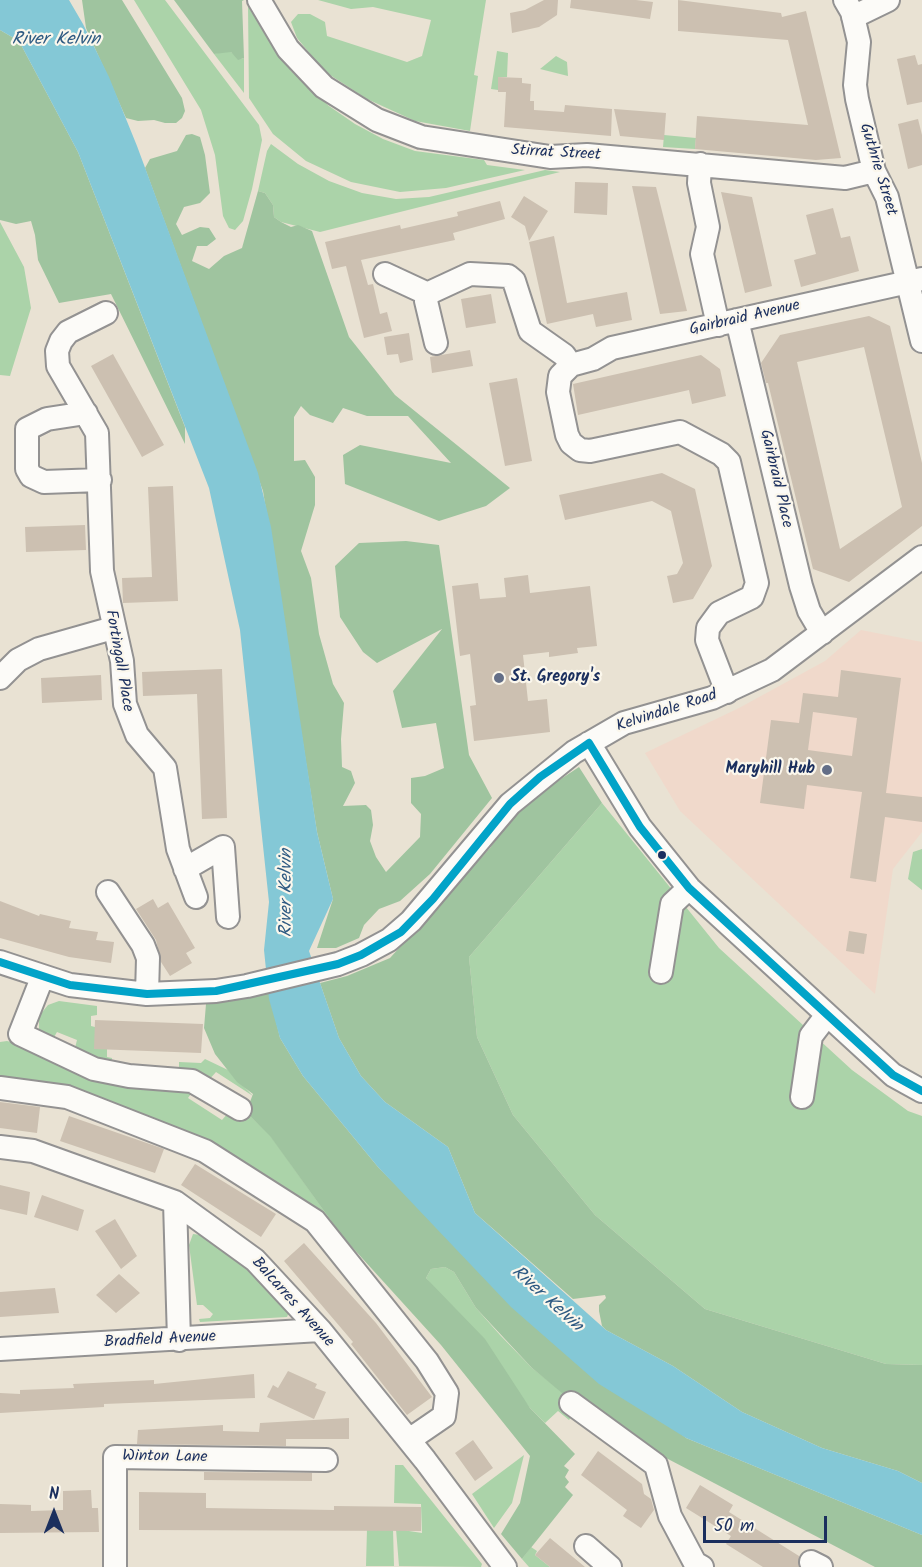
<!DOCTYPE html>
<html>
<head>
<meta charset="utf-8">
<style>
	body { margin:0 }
	#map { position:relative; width:922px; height:1567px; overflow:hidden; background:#e9e2d3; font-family:Kalam,sans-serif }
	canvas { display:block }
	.north { position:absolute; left:24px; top:1483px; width:60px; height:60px; -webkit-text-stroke:4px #fbf7ec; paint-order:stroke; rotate:0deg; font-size:16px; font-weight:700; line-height:24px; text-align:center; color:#1b2f5e }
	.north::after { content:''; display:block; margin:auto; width:21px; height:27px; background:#1b2f5e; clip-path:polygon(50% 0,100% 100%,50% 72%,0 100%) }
	.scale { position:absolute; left:703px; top:1516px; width:124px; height:27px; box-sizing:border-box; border:3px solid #1b2f5e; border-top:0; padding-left:8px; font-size:18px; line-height:21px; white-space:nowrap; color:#1b2f5e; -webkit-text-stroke:4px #fbf7ec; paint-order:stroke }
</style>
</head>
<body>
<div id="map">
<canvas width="922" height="1567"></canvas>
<div class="north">N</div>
<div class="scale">50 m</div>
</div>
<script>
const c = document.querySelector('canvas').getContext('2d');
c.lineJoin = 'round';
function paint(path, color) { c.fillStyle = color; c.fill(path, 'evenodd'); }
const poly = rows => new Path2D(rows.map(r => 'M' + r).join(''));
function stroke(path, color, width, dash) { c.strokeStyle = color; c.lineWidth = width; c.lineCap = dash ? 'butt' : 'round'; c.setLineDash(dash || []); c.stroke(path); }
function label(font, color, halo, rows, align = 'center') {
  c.font = font + ' Kalam,sans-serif'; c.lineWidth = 4.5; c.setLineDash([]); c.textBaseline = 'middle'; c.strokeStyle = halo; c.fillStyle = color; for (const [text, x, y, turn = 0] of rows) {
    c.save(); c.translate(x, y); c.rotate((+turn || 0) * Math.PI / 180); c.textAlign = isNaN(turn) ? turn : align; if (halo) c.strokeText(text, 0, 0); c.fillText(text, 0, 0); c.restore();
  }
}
const built = poly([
	[861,630,922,642,922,832,893,869,875,994,680,811,645,753,739,708,825,661]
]);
const green = poly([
	[134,0,165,0,259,125,262,140,252,189,243,221,235,230,229,228,223,216,215,155,201,110],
	[318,0,486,0,474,75,478,76,470,131,415,121,367,99,330,75,316,61,297,38,291,22,298,14,310,14,325,22,327,36,407,62,422,56,431,20,373,7,351,9],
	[248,6,267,38,292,72,329,106,355,124,383,139,415,151,484,160,487,165,525,170,446,188,400,192,351,182,306,161,273,134,249,98],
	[497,51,508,53,507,77,498,77,498,90,491,89],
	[222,52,231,52,241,59,244,58,244,93,214,54],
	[556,56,567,62,568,76,540,69],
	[664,135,696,138,695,149,663,147],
	[271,144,298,164,329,181,362,193,396,199,429,197,545,170,560,172,320,232,281,222,274,217,273,205,265,193,258,191,267,151],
	[0,222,24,267,31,308,10,376,0,375],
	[602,803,719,948,852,1070,908,1111,922,1116,922,1365,886,1364,705,1309,595,1215,513,1115,477,1037,469,957],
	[922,849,922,890,908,879,913,852],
	[59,1001,97,1006,97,1015,91,1016,91,1026,95,1027,107,1049,107,1057,112,1058,111,1065,75,1048,77,1040,57,1032,53,1039,39,1032,39,1016,48,1005],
	[7,1041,193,1091,188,1098,222,1120,229,1112,246,1112,270,1135,342,1236,211,1142,0,1078,0,1042],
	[205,1059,228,1070,253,1096,216,1072,208,1081,179,1074,179,1062,201,1063],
	[193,1234,201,1235,243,1265,289,1312,287,1317,200,1322,199,1319,210,1318,213,1314,203,1305,197,1305,189,1245],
	[445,1267,454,1272,476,1308,500,1335,532,1368,570,1398,572,1416,569,1420,558,1411,545,1423,530,1408,426,1278,431,1269],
	[524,1455,512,1503,494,1528,472,1494],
	[395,1465,403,1465,482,1564,481,1567,399,1566,396,1529,422,1533,421,1504,394,1503],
	[367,1529,393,1529,394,1566,366,1566],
	[531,1547,537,1551,535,1555,550,1567,529,1567,522,1559]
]);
const forest = poly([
	[82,0,122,0,182,98,185,111,182,118,176,123,165,123,154,120,138,121,126,118,86,28],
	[174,0,244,0,242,1,244,58,238,60,231,52,214,54],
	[0,30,19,41,78,152,185,427,185,444,111,294,59,303,38,260,35,235,31,221,16,224,0,220],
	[192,134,200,137,205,155,210,193,200,203,184,207,176,224,182,235,200,227,209,228,216,239,207,246,197,246,192,261,209,269,224,256,242,248,258,191,265,193,273,205,274,217,281,222,291,227,298,225,312,231,349,337,395,395,510,488,486,506,439,521,345,484,343,455,360,445,451,463,408,416,367,416,343,408,333,423,310,415,301,406,294,417,294,461,305,460,315,477,315,505,301,551,311,578,319,634,333,684,344,703,341,739,342,767,351,771,355,783,343,806,366,805,371,810,373,825,370,841,376,857,386,872,420,837,421,814,411,803,411,778,425,776,444,768,436,723,402,728,393,691,442,629,377,663,363,652,340,617,335,566,359,543,406,541,439,545,469,755,492,798,430,874,400,901,379,909,364,925,359,938,336,948,317,948,333,899,317,832,263,491,145,168,150,159,177,151,186,135],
	[579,767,602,803,469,957,477,1037,513,1115,595,1215,705,1309,886,1364,922,1365,922,1483,898,1471,822,1448,742,1412,673,1366,606,1330,602,1326,599,1311,599,1305,606,1298,605,1295,573,1299,475,1213,448,1147,385,1102,361,1076,339,1038,320,983,347,976,390,958,490,848,520,806],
	[269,991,280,1038,303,1076,378,1167,434,1223,686,1438,922,1535,922,1567,875,1567,622,1435,568,1398,532,1368,476,1308,454,1272,445,1267,431,1269,426,1278,485,1339,530,1408,575,1454,564,1466,569,1470,565,1477,569,1482,565,1487,573,1495,522,1559,501,1534,520,1503,530,1456,441,1345,342,1236,270,1136,246,1112,253,1094,237,1082,215,1054,204,1028,206,1004]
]);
const water = poly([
	[0,0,69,0,83,24,109,77,137,146,258,473,271,527,317,832,333,899,309,951,339,1038,361,1076,385,1102,448,1147,475,1213,606,1330,673,1366,742,1412,822,1448,898,1471,922,1483,922,1535,686,1438,599,1384,511,1307,378,1167,303,1076,280,1038,269,999,264,950,269,902,240,630,209,488,78,152,19,41,0,30]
]);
const building = poly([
	[544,0,558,0,557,15,539,27,512,33,510,13,525,10],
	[571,0,636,0,653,2,650,19,570,8],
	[678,0,781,13,782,17,806,11,841,158,816,160,695,149,697,116,808,125,788,40,678,31],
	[915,55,918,65,922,64,922,102,907,105,897,59],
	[498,77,522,78,522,83,531,84,530,101,534,101,534,110,564,112,565,105,612,109,611,136,504,127,506,92,498,92],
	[614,109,666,113,664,140,620,136],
	[918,119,922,135,922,165,908,169,898,124],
	[575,182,608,183,607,215,574,213],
	[632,186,656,187,687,311,660,314],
	[721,192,752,197,772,286,745,293],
	[524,196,548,211,529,241,525,226,511,217],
	[500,201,505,219,453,233,455,240,361,260,368,285,373,284,380,314,387,312,392,331,364,338,346,266,332,269,325,242,400,225,401,229,458,216,457,212],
	[833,208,841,238,850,236,859,271,801,287,794,260,816,254,806,215],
	[554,236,567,303,627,292,632,320,596,327,593,314,547,324,529,242],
	[491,294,496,323,466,328,461,299],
	[869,316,890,326,922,463,922,526,849,582,813,569,768,383,766,383,761,363,780,335],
	[864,347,902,507,840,549,797,362],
	[409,333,413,360,400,363,398,354,387,355,384,337],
	[470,350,473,366,432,373,430,357],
	[113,354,164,445,142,457,91,366],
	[701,355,720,369,726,396,692,404,689,390,578,415,573,384],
	[517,378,532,461,505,466,489,383],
	[662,473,695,489,712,566,693,599,673,603,667,576,677,574,683,563,671,511,652,501,565,520,559,495],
	[173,486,178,601,123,603,122,578,152,577,148,487],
	[85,525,86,550,26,552,25,527],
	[528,575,530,593,590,586,597,646,577,648,578,653,549,657,549,652,523,655,528,701,547,699,550,732,474,741,470,706,476,705,470,654,460,656,452,586,478,583,480,599,506,597,504,578],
	[222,669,227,818,202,819,197,694,143,696,142,672],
	[841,670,901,678,886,793,922,797,922,822,885,817,876,882,850,878,862,792,807,785,804,809,760,803,771,720,799,723,803,693,838,697],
	[813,712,857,718,852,756,808,750],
	[101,675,102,700,42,703,41,678],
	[153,899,158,908,168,902,195,948,186,953,192,963,170,976,161,962,156,940,136,909],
	[0,901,39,916,40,914,71,921,69,928,98,932,96,940,114,942,111,963,69,957,0,938],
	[849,931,867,934,864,954,846,951],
	[95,1020,203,1024,201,1053,94,1049],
	[0,1102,40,1107,37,1133,0,1128],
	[69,1116,164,1149,155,1173,60,1141],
	[195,1164,276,1214,261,1237,181,1185],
	[0,1185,30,1192,27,1215,0,1209],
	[42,1195,84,1210,78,1231,34,1217],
	[115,1219,137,1256,121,1269,95,1231],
	[304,1243,376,1323,432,1397,407,1415,351,1344,353,1342,284,1261],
	[119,1274,140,1293,116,1313,96,1295],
	[55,1288,59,1313,0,1317,0,1292],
	[288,1371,317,1384,315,1388,326,1392,314,1419,267,1397,273,1385,278,1388],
	[254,1374,255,1398,104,1404,104,1407,0,1413,0,1393,20,1394,20,1390,74,1388,73,1384,154,1380,154,1384],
	[349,1418,349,1439,286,1439,286,1446,137,1444,138,1430,223,1425,223,1431,259,1432,260,1423],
	[473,1440,493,1468,475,1481,455,1453],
	[598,1451,642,1484,644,1494,651,1499,654,1510,641,1528,623,1516,627,1510,581,1475],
	[204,1472,312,1473,312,1481,204,1480],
	[700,1485,733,1505,729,1512,799,1556,799,1567,763,1567,726,1544,731,1536,686,1508],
	[91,1490,92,1508,98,1508,99,1532,0,1533,0,1504,31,1505,31,1511,63,1510,63,1491],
	[139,1492,206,1493,206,1508,334,1510,334,1506,421,1507,421,1531,139,1530],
	[550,1538,585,1567,550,1567,535,1555]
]);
const minor = poly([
	[259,0,288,49,324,87,377,120,421,137,550,157,587,155,845,178,874,171],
	[845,0,852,12,859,42,855,85,857,99,874,171,887,197,922,341],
	[853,17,888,0],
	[700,164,699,183,708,227,702,254,718,325],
	[385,274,428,294],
	[106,313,68,332,61,341,57,351,58,366,97,433,102,571,122,661,125,704,137,735,165,768,178,849,196,897],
	[737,320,801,586,809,611,822,633],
	[436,343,426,301,429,293,470,274,508,276,514,281,530,331,564,355,571,365],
	[86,413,47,419,27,429,27,469,31,476,44,482,100,480],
	[0,678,18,660,39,649,113,628],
	[727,692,707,640,708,628,719,613,752,597,757,583,729,462,721,454,680,432,590,451,580,450,571,443,567,435,558,392,560,376,571,365,593,359,612,348,922,279],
	[589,743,640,827,689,888,893,1075,922,1091],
	[185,869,223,847,228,917],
	[108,892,143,945,148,958,147,994],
	[0,962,70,985,147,994,216,991,247,986,338,964,361,955,389,940,411,921,510,804,574,752,624,723,712,698,772,670,922,557],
	[661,972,672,904,689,888],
	[42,978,20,1034,94,1069,129,1076,192,1081,240,1109],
	[0,1088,67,1097,205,1151,315,1221,427,1361,447,1393,444,1416,409,1440],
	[802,1097,811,1036,827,1015],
	[0,1147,33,1151,175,1202,255,1260,320,1330,425,1460,505,1567],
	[175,1202,179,1340],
	[0,1349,320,1330],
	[571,1403,656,1465,670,1516,695,1563,702,1567],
	[586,1546,610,1567],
	[811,1562,821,1567],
	[115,1567,115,1457,326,1460]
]);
const bus1 = poly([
	[589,743,640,827,689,888,893,1075,922,1091],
	[0,962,70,985,147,994,216,991,338,964,361,955,401,932,433,899,510,804,540,777,589,743]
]);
const markers = [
	[499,678,6,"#636e87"],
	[827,770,6,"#636e87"],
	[662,855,5,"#1b2f5e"]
];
const streetNames = [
	["Stirrat Street",556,154,3],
	["Guthrie Street",877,170,73],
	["Gairbraid Avenue",745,319,-13],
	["Gairbraid Place",775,479,77],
	["Fortingall Place",118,661,80],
	["Kelvindale Road",667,712,-18],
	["Balcarres Avenue",292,1303,48],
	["Bradfield Avenue",160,1341,-3],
	["Winton Lane",165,1458,1]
];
const poiNames = [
	["St. Gregory's",511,678],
	["Maryhill Hub",815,770,"right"]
];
const waterNames = [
	["River Kelvin",56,41],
	["River Kelvin",288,893,-90],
	["River Kelvin",546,1300,42]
];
paint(built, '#f0d9cb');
paint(green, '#abd3a9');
paint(forest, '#9fc49f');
paint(water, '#84c8d6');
paint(building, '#ccc0b1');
stroke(minor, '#939292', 26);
stroke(minor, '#fcfbf8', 22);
stroke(bus1, '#01a3c8', 8);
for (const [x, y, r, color] of markers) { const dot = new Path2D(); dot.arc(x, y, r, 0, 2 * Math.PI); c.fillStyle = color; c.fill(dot); stroke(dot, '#fbf7ec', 2); }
label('16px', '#1b2f5e', '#fbf7ec', streetNames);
label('bold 16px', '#1b2f5e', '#fbf7ec', poiNames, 'left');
label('italic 18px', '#2e5a82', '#fbf7ec', waterNames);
</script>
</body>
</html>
